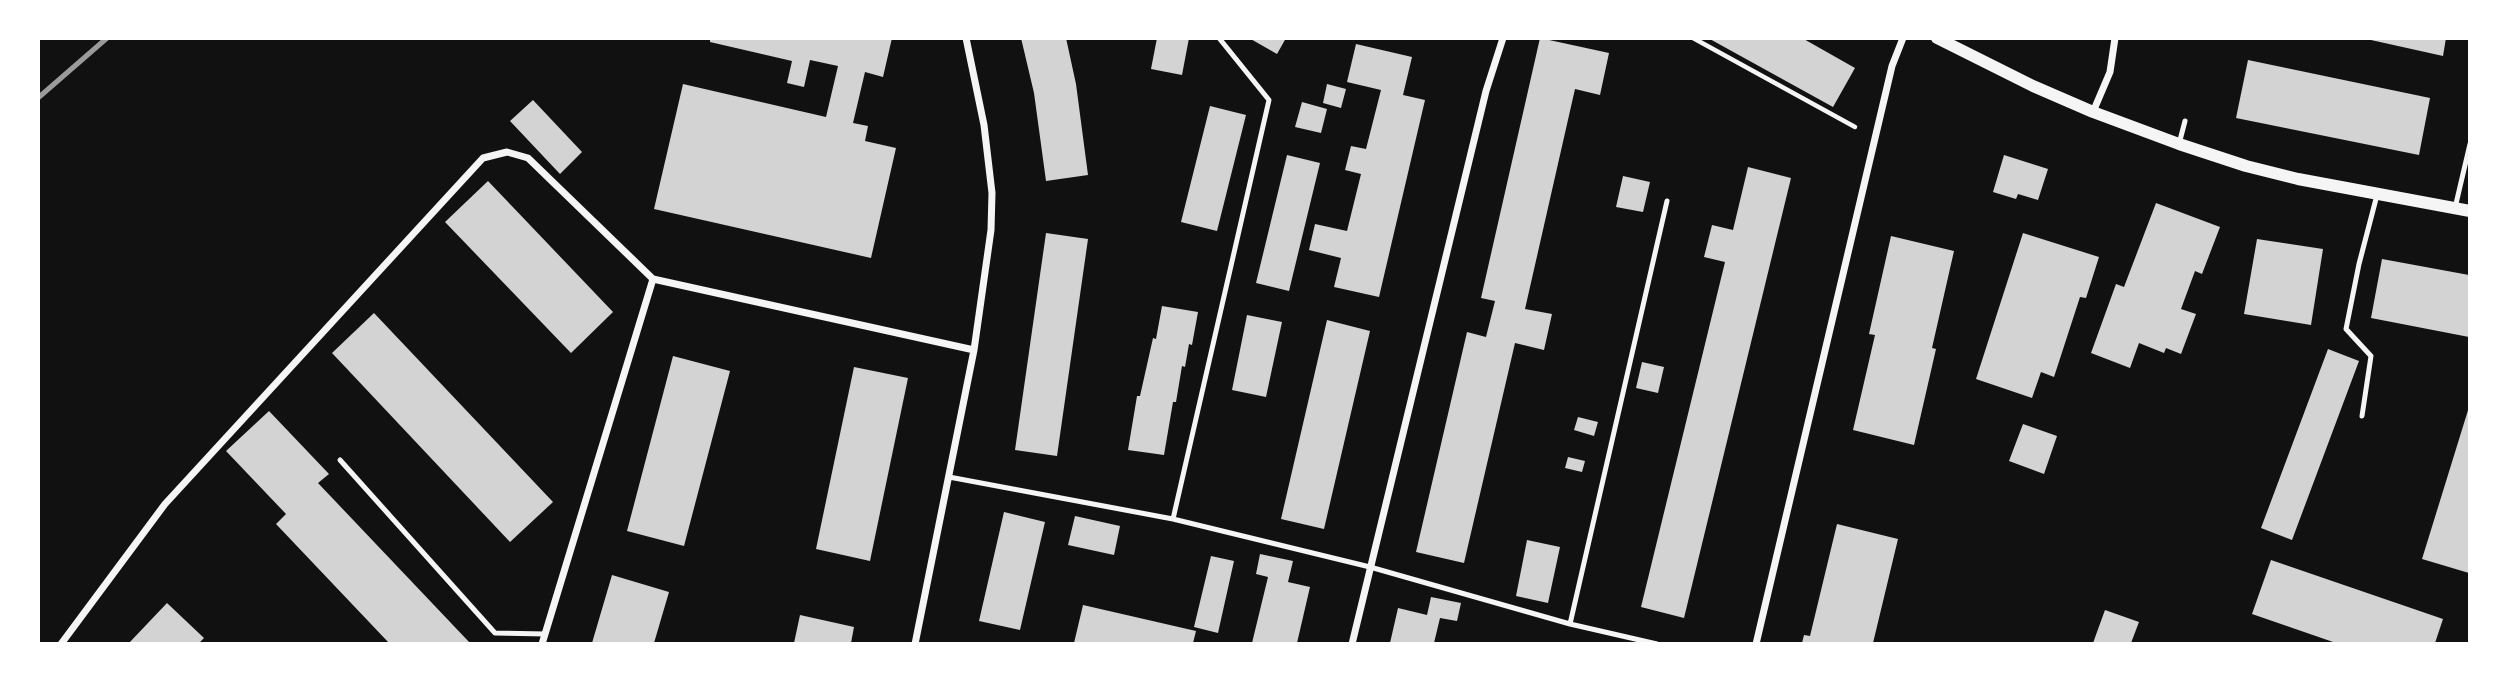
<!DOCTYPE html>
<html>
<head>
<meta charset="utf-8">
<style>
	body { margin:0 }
	#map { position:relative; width:2508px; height:682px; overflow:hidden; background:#111; font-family:"Fira Sans",sans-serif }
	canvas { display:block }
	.frame { position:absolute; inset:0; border:40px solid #fff; pointer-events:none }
</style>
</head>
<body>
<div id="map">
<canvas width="2508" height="682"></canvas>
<div class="frame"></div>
</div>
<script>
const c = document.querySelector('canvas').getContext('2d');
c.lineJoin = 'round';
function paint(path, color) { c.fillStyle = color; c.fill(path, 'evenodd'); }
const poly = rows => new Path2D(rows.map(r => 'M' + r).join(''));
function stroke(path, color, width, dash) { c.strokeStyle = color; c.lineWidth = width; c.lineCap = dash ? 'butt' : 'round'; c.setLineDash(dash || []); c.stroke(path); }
const building = poly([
	[710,38,892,38,883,77,865,72,853,123,868,126,865,141,896,148,871,258,654,209,683,84,826,117,838,66,810,60,804,87,787,83,792,61,710,42],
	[1021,38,1066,38,1076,84,1088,175,1046,181,1034,93],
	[1157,38,1189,38,1182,75,1151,69],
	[1249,38,1286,38,1277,54],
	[1540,38,1609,53,1600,95,1575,89,1525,309,1552,314,1544,350,1515,343,1464,563,1416,552,1467,332,1486,337,1495,301,1481,298],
	[1708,38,1802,38,1855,68,1833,107],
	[2362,38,2446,38,2443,56],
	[1356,44,1412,57,1403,95,1425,100,1379,297,1334,287,1341,258,1309,250,1315,224,1347,231,1361,174,1345,170,1351,146,1366,149,1381,90,1347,82],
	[2248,60,2430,98,2419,155,2236,118],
	[1327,84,1346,89,1341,108,1323,103],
	[533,100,582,152,560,174,510,121],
	[1302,102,1327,109,1321,133,1295,127],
	[1210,106,1246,115,1217,231,1181,222],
	[1287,155,1320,163,1289,291,1256,283],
	[2004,155,2048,169,2038,200,2018,194,2016,199,1993,192],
	[1748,167,1791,178,1684,618,1641,607,1725,262,1704,257,1712,225,1733,230],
	[1623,176,1650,182,1643,212,1616,207],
	[488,181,613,312,571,353,445,222],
	[2156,203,2220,227,2202,274,2195,271,2181,309,2196,314,2181,354,2166,348,2164,353,2139,343,2130,368,2091,353,2116,284,2124,287],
	[1046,233,1088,239,1057,456,1015,450],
	[2023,233,2099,257,2086,298,2080,297,2054,377,2041,372,2032,398,1976,379],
	[1891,236,1954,251,1932,348,1936,349,1914,445,1853,430,1875,335,1869,334],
	[2257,239,2323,249,2311,325,2244,314],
	[2382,259,2469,275,2469,337,2371,318],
	[1162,306,1198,312,1192,345,1189,344,1185,367,1182,366,1176,402,1173,402,1164,455,1128,450,1137,396,1140,396,1153,338,1156,339],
	[374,313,553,502,510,542,332,353],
	[1247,315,1282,322,1266,397,1232,390],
	[1327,320,1370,331,1324,529,1281,519],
	[2328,349,2359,361,2292,540,2261,528],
	[673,356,730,371,684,546,627,531],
	[1642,362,1664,367,1658,393,1636,388],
	[854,367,908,378,870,561,816,549],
	[2469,407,2469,573,2422,559],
	[269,411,329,474,318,483,470,643,389,643,276,524,286,514,226,451],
	[1578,417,1598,422,1594,436,1574,430],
	[2023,424,2057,436,2044,474,2009,461],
	[1568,457,1585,461,1582,472,1565,468],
	[1004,512,1045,522,1020,630,979,621],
	[1075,516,1120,526,1114,555,1068,545],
	[1837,524,1898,539,1873,643,1802,643,1804,635,1810,636],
	[1527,540,1560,547,1548,603,1516,596],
	[1260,554,1293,561,1288,582,1310,587,1297,643,1252,643,1268,577,1256,574],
	[1211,556,1234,561,1218,633,1194,627],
	[2271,560,2443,619,2435,643,2336,643,2252,614],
	[612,575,669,592,654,643,592,643],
	[1431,597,1461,603,1457,621,1440,618,1434,643,1390,643,1398,608,1427,615],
	[167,603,204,638,199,643,129,643],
	[1083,605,1196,631,1193,643,1074,643],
	[2105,610,2139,622,2131,643,2093,643],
	[800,615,854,627,851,643,794,643]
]);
const path = poly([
	[1693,38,1855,127]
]);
const service = poly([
	[2179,144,2185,121],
	[2455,208,2470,144],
	[2362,416,2371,356,2346,329,2359,264,2377,195],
	[340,460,495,633,545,634],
	[949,477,1173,519,1370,567,1570,624,1657,644],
	[1173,519,1269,100,1219,38],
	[1570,624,1667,201]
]);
const minor = poly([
	[2093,112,2110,72,2115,38],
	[61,644,165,504,483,158,507,152,528,158,653,279,974,350],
	[542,644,653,279],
	[915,644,974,350,991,230,992,193,984,125,966,38],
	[1352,644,1486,91,1503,38],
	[1756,644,1892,66,1903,38]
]);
const tertiary = poly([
	[1937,38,2033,86,2093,112,2179,144,2246,166,2298,179,2470,211]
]);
const rail = poly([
	[38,98,107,38]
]);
paint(building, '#d3d3d3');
stroke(path, '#f5f5f5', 4.5);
stroke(service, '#f5f5f5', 5);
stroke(minor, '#f5f5f5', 7);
stroke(tertiary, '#f5f5f5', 12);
stroke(rail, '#9a9a9a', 5);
</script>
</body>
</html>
